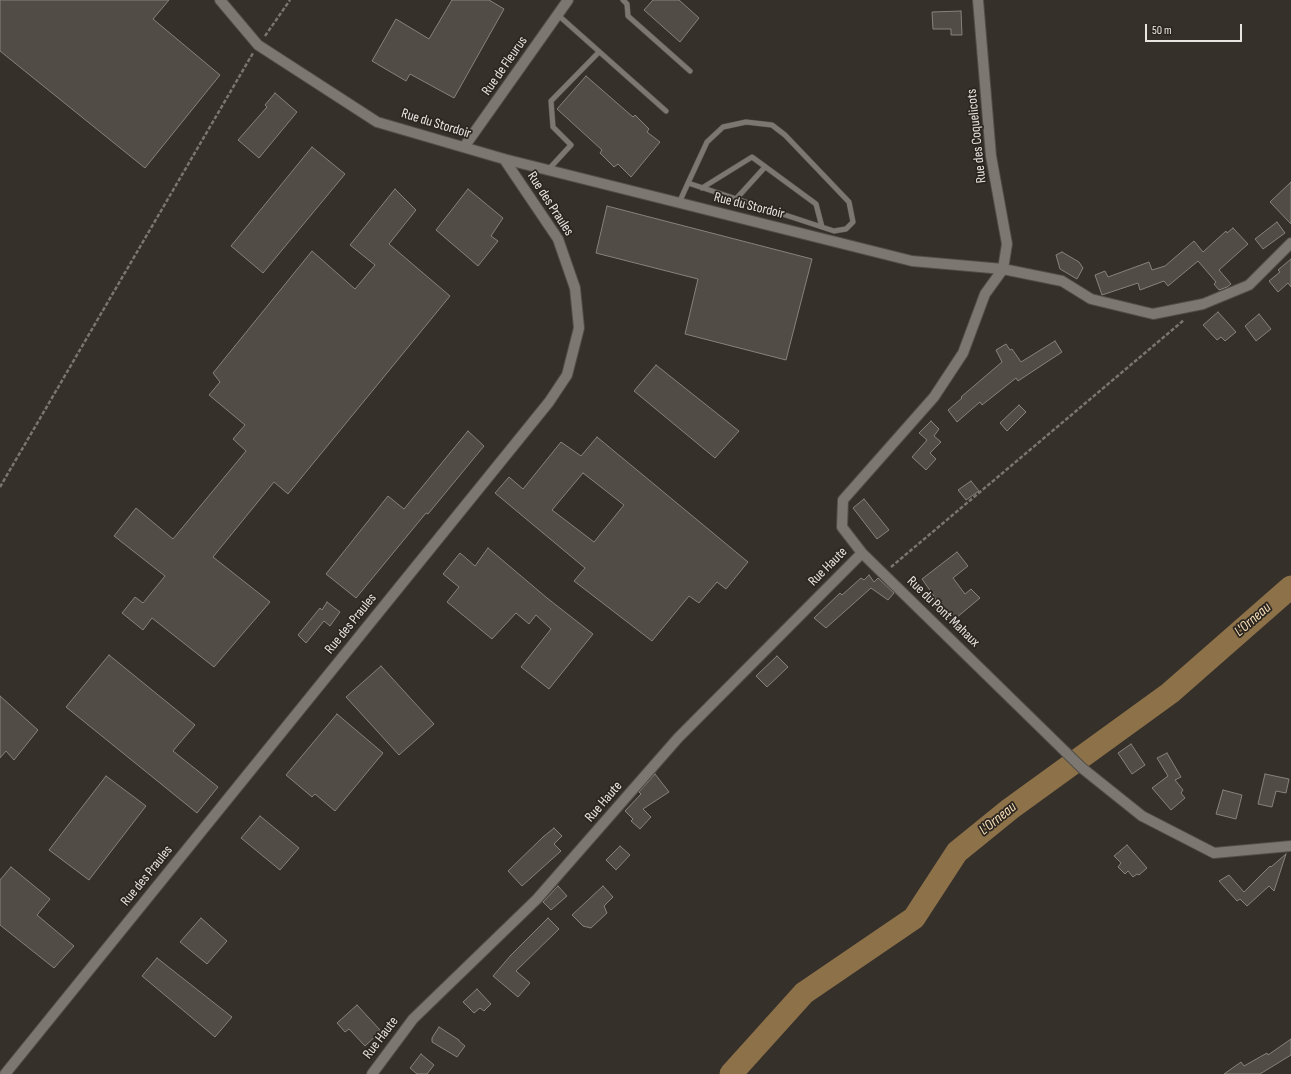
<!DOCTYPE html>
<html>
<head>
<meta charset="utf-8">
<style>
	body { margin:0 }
	#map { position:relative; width:1291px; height:1074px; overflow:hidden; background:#35302a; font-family:"Sofia Sans Condensed",sans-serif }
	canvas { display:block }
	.scale { position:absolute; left:1145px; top:24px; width:97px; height:18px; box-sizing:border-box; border:2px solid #e8e5e1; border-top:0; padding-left:5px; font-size:12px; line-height:14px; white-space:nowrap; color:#e8e5e1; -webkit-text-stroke:3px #2b2620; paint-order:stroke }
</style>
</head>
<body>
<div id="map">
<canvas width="1291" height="1074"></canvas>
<div class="scale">50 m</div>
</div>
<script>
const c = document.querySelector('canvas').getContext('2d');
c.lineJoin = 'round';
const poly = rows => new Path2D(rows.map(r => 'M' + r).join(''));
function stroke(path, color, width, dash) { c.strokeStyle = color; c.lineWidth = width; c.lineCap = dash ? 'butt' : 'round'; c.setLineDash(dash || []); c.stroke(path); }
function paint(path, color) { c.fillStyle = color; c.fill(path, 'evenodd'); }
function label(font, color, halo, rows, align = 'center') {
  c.font = font + ' "Sofia Sans Condensed",sans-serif'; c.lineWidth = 3.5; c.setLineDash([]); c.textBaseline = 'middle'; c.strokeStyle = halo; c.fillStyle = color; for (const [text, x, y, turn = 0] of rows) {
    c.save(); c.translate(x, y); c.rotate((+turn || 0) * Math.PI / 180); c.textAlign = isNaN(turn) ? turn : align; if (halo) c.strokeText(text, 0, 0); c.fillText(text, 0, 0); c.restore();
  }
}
const river = poly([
	[731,1074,804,993,914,918,957,852,1010,809,1170,693,1291,587]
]);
const building = poly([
	[0,0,169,0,153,19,220,75,145,168,0,51,0,0],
	[452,0,489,0,504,9,454,98,410,74,406,81,372,61,396,19,429,39,452,0],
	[653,0,679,0,699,18,680,42,644,10,653,0],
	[961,11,962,35,951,35,951,29,933,29,932,12,961,11],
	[586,76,633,117,635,115,649,129,647,132,660,142,631,177,618,164,614,167,600,153,602,150,557,109,586,76],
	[275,93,297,112,259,158,238,140,267,107,265,105,275,93],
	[312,147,345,174,263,273,231,246,312,147],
	[1291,182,1291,224,1270,202,1291,182],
	[395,189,416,210,389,244,450,296,288,494,274,482,213,557,270,602,214,667,152,618,143,630,122,613,135,597,143,603,165,576,114,536,136,508,173,539,246,451,233,439,245,425,209,395,220,382,213,373,312,251,355,289,375,265,350,245,395,189],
	[468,189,503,218,491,236,498,241,478,266,436,230,468,189],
	[607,206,812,259,786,360,685,334,698,279,596,253,607,206],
	[1277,222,1285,233,1263,249,1255,239,1277,222],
	[1233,228,1248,244,1219,270,1231,284,1227,287,1219,290,1214,284,1216,282,1198,261,1168,286,1164,281,1140,290,1138,283,1102,295,1095,275,1105,271,1108,277,1149,262,1152,270,1165,266,1194,241,1203,252,1226,231,1227,233,1233,228],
	[1062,252,1079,262,1083,268,1077,279,1060,269,1056,255,1062,252],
	[1291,259,1291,287,1288,283,1278,292,1269,281,1280,272,1278,270,1291,259],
	[1218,312,1236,332,1225,341,1221,337,1217,340,1203,325,1218,312],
	[1259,314,1271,329,1256,341,1245,326,1259,314],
	[1055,341,1062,352,1018,381,1016,378,982,405,980,402,957,422,948,410,962,398,961,397,1002,362,996,350,1006,344,1010,350,1012,349,1021,362,1055,341],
	[656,365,739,431,715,458,634,391,656,365],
	[1019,405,1026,412,1007,431,1000,423,1019,405],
	[931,421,939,429,934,436,941,442,930,453,936,459,926,470,912,457,927,440,919,433,931,421],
	[468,431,484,446,428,514,426,513,356,598,326,574,388,496,404,509,468,431],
	[597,437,748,562,726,589,717,582,699,603,689,596,652,641,574,581,585,568,495,493,509,477,523,489,561,442,581,456,597,437],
	[583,473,624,505,594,542,552,510,583,473],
	[971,481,979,491,966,500,958,490,971,481],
	[864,499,889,530,877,539,853,508,864,499],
	[488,548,547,598,593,634,549,689,521,667,551,629,536,615,529,624,516,613,492,639,447,602,459,587,443,574,460,553,475,566,488,548],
	[957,552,968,566,953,578,965,594,971,589,980,598,950,623,931,602,936,599,922,579,957,552],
	[869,575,874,582,878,578,894,593,888,600,871,588,826,628,814,618,840,593,842,595,861,578,864,580,869,575],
	[327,602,340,612,330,626,324,621,306,643,298,635,320,608,322,610,327,602],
	[109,655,195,725,173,751,218,787,197,813,66,707,109,655],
	[777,656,788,667,767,687,756,676,777,656],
	[381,666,434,724,399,755,346,697,381,666],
	[0,696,38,730,14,760,6,751,0,758,0,696],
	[337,714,383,753,335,811,315,794,312,797,286,775,337,714],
	[1131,744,1145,765,1132,774,1118,753,1131,744],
	[1167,753,1181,777,1175,780,1183,790,1181,793,1185,798,1171,810,1152,788,1168,776,1157,758,1167,753],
	[655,774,669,792,643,809,651,817,640,829,631,821,633,819,625,811,641,794,639,792,655,774],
	[1265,774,1289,779,1286,793,1276,791,1272,807,1258,804,1265,774],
	[106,776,146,806,89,880,49,850,106,776],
	[1223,790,1242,795,1236,819,1216,814,1223,790],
	[260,816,299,848,280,870,241,838,260,816],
	[554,828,562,836,554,844,561,851,522,886,508,871,543,837,554,828],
	[1127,845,1147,868,1139,875,1137,874,1133,877,1128,871,1125,874,1118,867,1121,863,1114,856,1127,845],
	[620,846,630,855,616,870,606,860,620,846],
	[1286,854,1274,891,1269,886,1247,906,1240,899,1237,901,1219,881,1229,875,1244,892,1270,866,1271,867,1286,854],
	[11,867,50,899,37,915,74,946,54,968,0,925,0,880,11,867],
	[558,886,567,896,551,910,543,902,558,886],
	[603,886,613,897,604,906,607,913,591,928,583,926,572,915,603,886],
	[201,918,227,941,207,964,180,942,201,918],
	[548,918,559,929,516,971,530,983,518,997,493,976,511,955,548,918],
	[157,958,232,1017,215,1037,142,976,157,958],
	[477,989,491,1004,484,1011,480,1008,474,1013,463,1002,477,989],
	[357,1005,381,1031,365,1046,349,1029,345,1032,337,1023,357,1005],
	[439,1027,459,1040,459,1041,465,1046,457,1057,432,1042,432,1038,439,1027],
	[1291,1039,1291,1055,1260,1074,1224,1074,1241,1062,1244,1066,1267,1053,1268,1055,1291,1039],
	[421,1054,434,1065,427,1074,417,1074,410,1068,421,1054]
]);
const path = poly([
	[265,36,290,0],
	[0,487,253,53],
	[891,567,1184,320]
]);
const lane = poly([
	[623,0,627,4,628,16,690,71],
	[558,15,666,111],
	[548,170,571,145,553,127,551,101,599,52],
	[702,188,752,157,816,204,822,227],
	[736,199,765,167],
	[679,203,688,183,707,142,723,127,746,122,772,125,785,135,849,202,853,222,846,229,834,231,688,183]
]);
const street = poly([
	[220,0,258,45,377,122,504,159,912,261,1003,269,1062,281,1091,299,1153,314,1203,304,1249,285,1291,243],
	[978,0,991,156,1007,244,1003,269,985,294,963,353,934,397,843,500,842,527,862,553,1082,768,1142,816,1214,853,1291,846],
	[464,147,568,0],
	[5,1074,549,402,567,375,579,328,575,288,558,239,504,159],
	[372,1074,413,1019,537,899,678,738,862,553]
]);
const streetNames = [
	["Rue de Fleurus",505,66,-55],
	["Rue du Stordoir",436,124,17],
	["Rue des Coquelicots",977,136,-96],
	["Rue des Praules",550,204,57],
	["Rue du Stordoir",749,206,14],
	["Rue Haute",828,567,-45],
	["Rue du Pont Mahaux",943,612,44],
	["Rue des Praules",351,624,-51],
	["Rue Haute",604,802,-49],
	["Rue des Praules",147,876,-51],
	["Rue Haute",381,1038,-53]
];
const waterNames = [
	["L'Orneau",1253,620,-41],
	["L'Orneau",998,819,-39]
];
stroke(river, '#8d7149', 23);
paint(building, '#524c46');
stroke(building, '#87827a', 1);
stroke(lane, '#514d48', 6);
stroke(street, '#514d48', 12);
stroke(path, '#797570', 2.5, [4, 2]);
stroke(lane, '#7c7770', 5);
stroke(street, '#7c7770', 10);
label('14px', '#e8e5e1', '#2b2620', streetNames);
label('italic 15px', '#f8ddb7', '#2b2620', waterNames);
</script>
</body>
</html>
